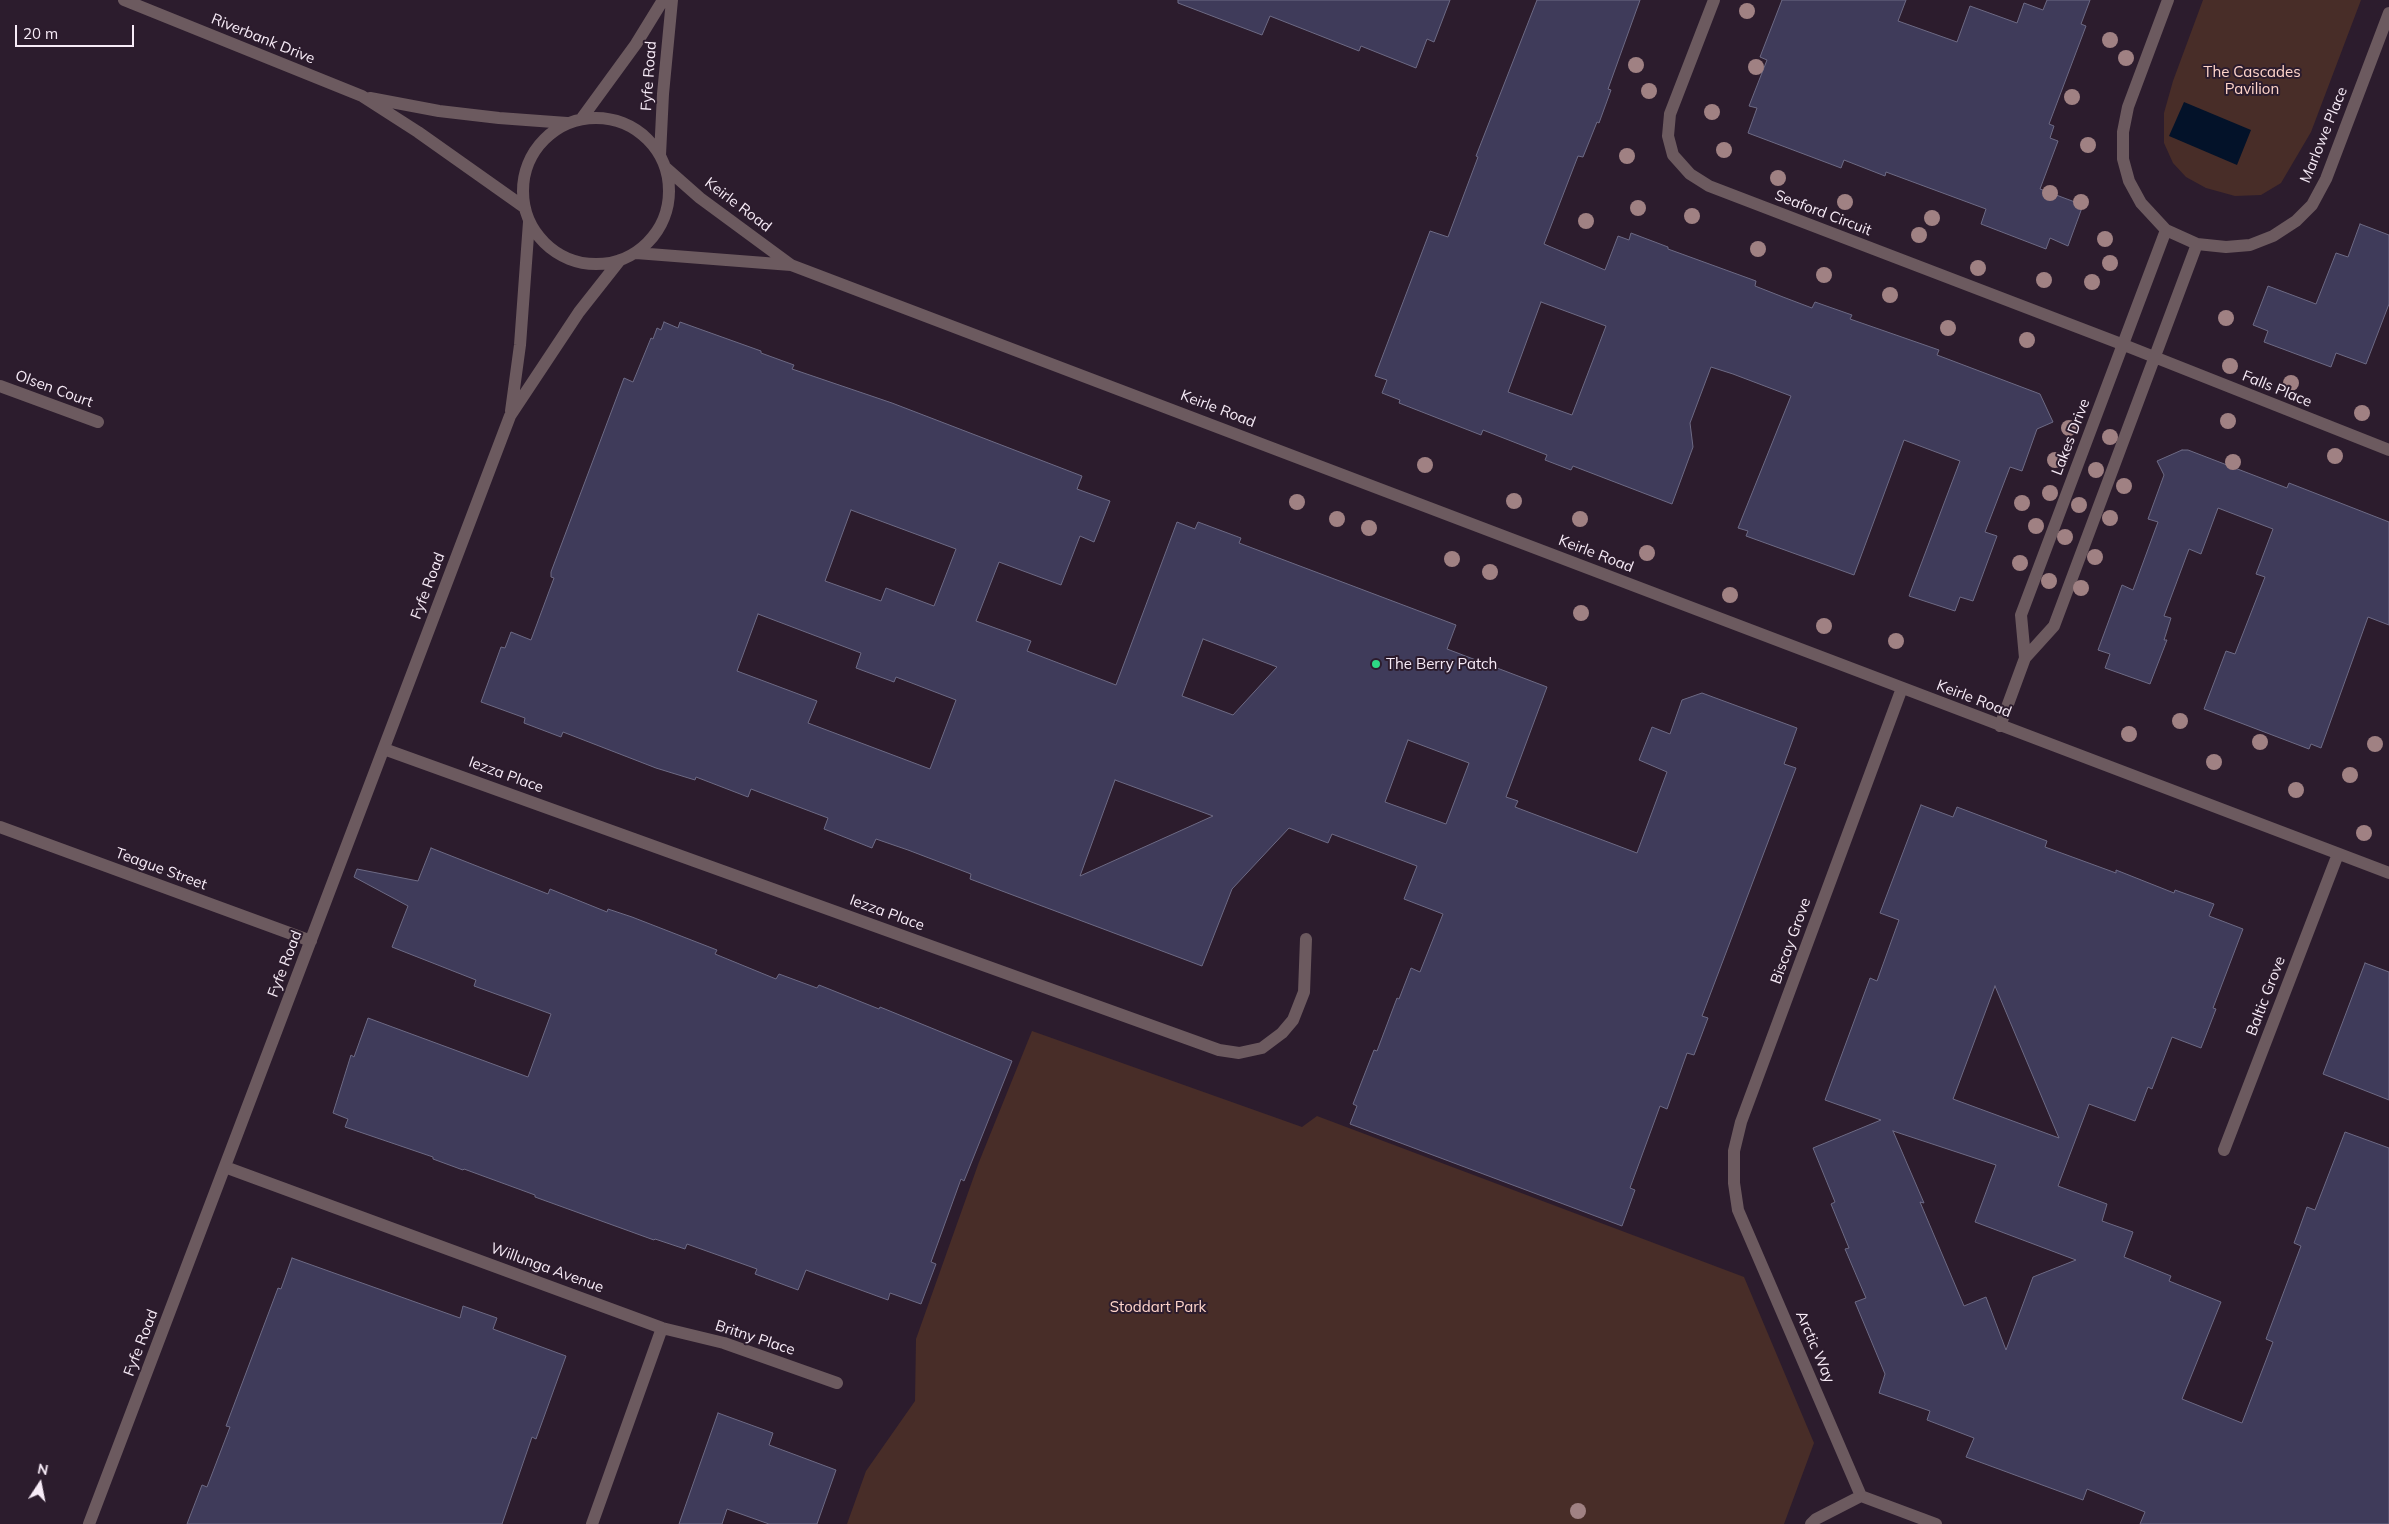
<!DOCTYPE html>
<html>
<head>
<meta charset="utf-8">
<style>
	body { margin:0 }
	#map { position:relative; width:2389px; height:1524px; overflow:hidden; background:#2c1c2d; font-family:Mulish,sans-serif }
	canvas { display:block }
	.north { position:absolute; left:15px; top:1459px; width:50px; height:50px; -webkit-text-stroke:4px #2c1c2d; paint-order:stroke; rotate:11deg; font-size:14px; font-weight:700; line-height:20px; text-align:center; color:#f7ebf7 }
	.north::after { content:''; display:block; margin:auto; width:18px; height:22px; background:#f7ebf7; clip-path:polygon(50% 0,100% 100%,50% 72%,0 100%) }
	.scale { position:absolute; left:15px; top:25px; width:119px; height:22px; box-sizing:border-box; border:2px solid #f7ebf7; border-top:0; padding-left:6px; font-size:15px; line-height:18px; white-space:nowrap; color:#f7ebf7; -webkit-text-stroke:4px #2c1c2d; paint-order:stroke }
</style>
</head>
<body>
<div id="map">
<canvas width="2389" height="1524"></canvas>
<div class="north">N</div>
<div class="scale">20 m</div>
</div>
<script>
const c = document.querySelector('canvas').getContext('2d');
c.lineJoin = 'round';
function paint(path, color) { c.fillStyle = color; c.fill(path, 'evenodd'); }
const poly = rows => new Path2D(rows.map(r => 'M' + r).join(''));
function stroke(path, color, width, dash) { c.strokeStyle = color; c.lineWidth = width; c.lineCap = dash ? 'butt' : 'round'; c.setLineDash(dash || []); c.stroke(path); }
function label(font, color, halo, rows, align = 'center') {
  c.font = font + ' Mulish,sans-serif'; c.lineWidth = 4; c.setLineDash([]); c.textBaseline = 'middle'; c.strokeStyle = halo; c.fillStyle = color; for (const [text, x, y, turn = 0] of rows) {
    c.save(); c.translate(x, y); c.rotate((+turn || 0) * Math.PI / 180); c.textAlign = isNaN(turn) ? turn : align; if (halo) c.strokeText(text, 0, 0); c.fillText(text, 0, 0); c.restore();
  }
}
const green = poly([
	[2203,0,2361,0,2311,132,2281,183,2261,195,2235,196,2206,188,2186,177,2173,163,2164,143,2164,113,2173,81],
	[1032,1031,1302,1127,1317,1116,1744,1277,1814,1443,1784,1524,847,1524,866,1471,915,1401,916,1339,979,1162]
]);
const water = poly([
	[2184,102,2251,130,2237,165,2169,136]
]);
const building = poly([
	[1178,0,1450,0,1434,42,1427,39,1416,68,1361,46,1359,51,1270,16,1262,35,1178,3,1178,0],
	[1537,0,1640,0,1608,89,1611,90,1599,123,1597,122,1583,157,1578,156,1544,244,1605,270,1618,236,1629,240,1631,233,1668,247,1668,249,1756,281,1755,286,1783,297,1812,308,1815,302,1852,315,1850,319,1939,350,1937,355,2040,394,2053,422,2037,429,2022,471,2010,467,1985,532,1997,536,1973,601,1960,597,1955,611,1909,596,1960,461,1904,440,1854,575,1746,536,1748,531,1738,528,1791,396,1733,374,1711,367,1690,423,1693,447,1672,504,1573,466,1571,470,1545,460,1547,455,1483,430,1481,435,1399,403,1400,400,1382,393,1387,380,1375,376,1430,231,1448,237,1478,157,1476,156,1537,0],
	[1541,302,1606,326,1572,415,1508,392,1541,302],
	[1782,0,1906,0,1898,21,1957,42,1970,6,2017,23,2024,3,2043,10,2047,0,2090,0,2081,24,2086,26,2049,124,2054,126,2050,138,2058,141,2040,189,2083,205,2068,246,2050,238,2046,249,1981,224,1986,209,1886,172,1885,176,1844,160,1841,168,1748,133,1757,108,1749,106,1767,60,1760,57,1782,0],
	[2360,224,2389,235,2389,304,2366,364,2336,353,2331,367,2264,342,2268,331,2253,325,2268,286,2316,304,2336,253,2348,257,2360,224],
	[664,322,678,328,680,322,761,351,761,353,794,365,792,369,892,403,1082,476,1077,489,1110,501,1094,542,1080,536,1061,585,999,562,976,621,1031,641,1027,651,1116,685,1177,522,1195,529,1198,522,1241,538,1239,543,1456,625,1447,649,1547,687,1506,797,1518,801,1515,807,1637,853,1667,772,1639,760,1652,727,1670,734,1682,700,1702,693,1797,728,1784,764,1796,768,1702,1016,1708,1018,1694,1055,1687,1053,1667,1109,1660,1106,1630,1188,1635,1190,1622,1226,1350,1124,1357,1106,1353,1104,1374,1050,1377,1051,1397,998,1399,999,1411,968,1420,972,1443,914,1404,899,1417,866,1332,834,1328,843,1289,828,1232,889,1202,966,970,879,971,874,908,850,876,839,872,848,824,829,828,818,751,789,748,797,696,777,695,780,656,768,563,732,561,737,524,723,525,718,481,702,501,647,505,648,511,632,531,640,554,578,551,577,551,572,624,378,633,382,651,338,653,339,657,328,661,330,664,322],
	[851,510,956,549,934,606,886,588,881,601,825,581,851,510],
	[758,614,861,653,856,668,894,682,896,677,956,700,930,769,808,723,817,701,737,671,758,614],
	[1203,639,1277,667,1233,715,1182,696,1203,639],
	[1408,740,1469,763,1446,824,1385,802,1408,740],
	[1115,780,1213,816,1080,876,1115,780],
	[2182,450,2188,450,2287,488,2289,483,2389,522,2389,625,2368,617,2321,748,2311,744,2309,749,2204,709,2226,651,2235,654,2265,577,2256,574,2273,529,2218,508,2201,554,2189,549,2164,616,2171,618,2164,640,2167,640,2150,684,2105,668,2110,654,2098,650,2122,585,2133,590,2158,522,2148,519,2164,475,2157,461,2182,450],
	[1921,805,1953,817,1957,807,2047,841,2045,847,2116,873,2116,870,2174,893,2175,890,2214,904,2209,916,2243,929,2213,1008,2216,1009,2201,1048,2172,1037,2152,1089,2148,1087,2135,1121,2089,1104,2058,1186,2107,1204,2102,1221,2133,1232,2124,1257,2171,1276,2169,1281,2221,1302,2182,1399,2242,1423,2273,1342,2266,1339,2301,1246,2294,1243,2307,1207,2315,1210,2345,1132,2389,1148,2389,1524,2140,1524,2145,1512,2087,1489,2083,1500,1966,1457,1974,1438,1927,1420,1930,1411,1879,1393,1885,1374,1855,1302,1866,1298,1845,1249,1849,1248,1831,1204,1835,1202,1813,1148,1881,1120,1825,1100,1870,978,1877,981,1899,920,1880,913,1921,805],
	[1995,986,2059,1138,1953,1099,1995,986],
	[1893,1131,1996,1165,1975,1222,2076,1260,2033,1277,2006,1350,1986,1297,1964,1306,1920,1202,1924,1203,1893,1131],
	[431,848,548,894,550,889,607,912,608,909,632,917,717,950,715,954,776,979,779,974,817,988,819,985,879,1009,880,1007,1012,1061,964,1181,961,1179,931,1262,936,1264,921,1304,890,1293,888,1300,806,1270,798,1290,755,1274,757,1269,687,1244,685,1249,655,1239,654,1240,535,1197,535,1195,464,1169,463,1170,433,1159,433,1157,345,1127,348,1119,333,1113,351,1055,354,1057,368,1018,528,1077,551,1014,474,986,476,980,392,947,408,906,354,877,357,869,418,881,431,848],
	[2365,963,2389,972,2389,1100,2323,1074,2365,963],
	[292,1258,460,1318,463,1306,497,1318,493,1329,566,1356,536,1439,532,1437,502,1524,187,1524,202,1485,207,1487,230,1427,226,1426,278,1288,281,1289,292,1258],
	[718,1413,773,1433,769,1445,836,1470,817,1524,769,1524,727,1509,722,1524,679,1524,718,1413]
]);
const minor = poly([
	[124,0,362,96,418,132,524,207],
	[1714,0,1670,114,1668,136,1673,155,1690,174,1709,186,2124,345,2389,450],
	[2168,0,2128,107,2123,132,2123,159,2129,181,2141,203,2166,230,2197,244,2226,247,2250,245,2273,236,2296,221,2312,205,2326,179,2389,13],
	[370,98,439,111,499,118,567,123],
	'523 191a73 73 0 1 1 146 0a73 73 0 1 1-146 0Z',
	[582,118,636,44,663,0],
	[660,155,663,94,672,0],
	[666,168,700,198,791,265,2389,873],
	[636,253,791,265],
	[0,386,98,422],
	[511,411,520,345,529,222],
	[2025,658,2021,615,2166,230],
	[2000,726,2025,658,2054,626,2197,244],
	[384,749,1219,1050,1239,1053,1262,1048,1282,1033,1293,1020,1304,992,1306,939],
	[0,827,311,941],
	[2224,1150,2338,854],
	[225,1167,662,1328,724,1343,837,1383],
	[1861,1496,1738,1210,1734,1183,1734,1151,1741,1122,1902,688],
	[1861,1496,1936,1524],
	[89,1524,510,416,579,312,620,260],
	[592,1524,662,1328],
	[1811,1524,1816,1519,1861,1496]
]);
const trees = [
	[1747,11],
	[2110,40],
	[2126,58],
	[1636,65],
	[1756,67],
	[1649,91],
	[2072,97],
	[1712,112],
	[2088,145],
	[1724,150],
	[1627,156],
	[1778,178],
	[2050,193],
	[1845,202],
	[2081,202],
	[1638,208],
	[1692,216],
	[1932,218],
	[1586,221],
	[1919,235],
	[2105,239],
	[1758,249],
	[2110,263],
	[1978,268],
	[1824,275],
	[2044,280],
	[2092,282],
	[1890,295],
	[2226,318],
	[1948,328],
	[2027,340],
	[2230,366],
	[2291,383],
	[2362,413],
	[2228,421],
	[2069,428],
	[2110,437],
	[2335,456],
	[2055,460],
	[2233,462],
	[1425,465],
	[2096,470],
	[2124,486],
	[2050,493],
	[1514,501],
	[1297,502],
	[2022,503],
	[2079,505],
	[2110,518],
	[1337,519],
	[1580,519],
	[2036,526],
	[1369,528],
	[2065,537],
	[1647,553],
	[2095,557],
	[1452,559],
	[2020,563],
	[1490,572],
	[2049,581],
	[2081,588],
	[1730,595],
	[1581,613],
	[1824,626],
	[1896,641],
	[2180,721],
	[2129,734],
	[2260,742],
	[2375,744],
	[2214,762],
	[2350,775],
	[2296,790],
	[2364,833],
	[1578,1511]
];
const markers = [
	[1376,664,5,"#2dd884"]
];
const streetNames = [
	["Riverbank Drive",263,39,22],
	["Fyfe Road",649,76,-86],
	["Marlowe Place",2324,135,-68],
	["Keirle Road",738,205,37],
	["Seaford Circuit",1823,213,21],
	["Olsen Court",54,389,20],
	["Falls Place",2277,389,22],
	["Keirle Road",1218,409,21],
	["Lakes Drive",2071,437,-69],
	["Keirle Road",1596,554,21],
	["Fyfe Road",428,586,-69],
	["Keirle Road",1974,699,21],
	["Iezza Place",506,775,20],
	["Teague Street",161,869,20],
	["Iezza Place",887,913,20],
	["Biscay Grove",1791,941,-70],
	["Fyfe Road",285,964,-69],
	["Baltic Grove",2266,996,-69],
	["Willunga Avenue",547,1268,20],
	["Britny Place",755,1338,18],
	["Fyfe Road",141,1343,-69],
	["Arctic Way",1815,1347,67]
];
const parkNames = [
	["The Cascades",2252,72],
	["Pavilion",2252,89],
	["Stoddart Park",1158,1307]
];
const poiNames = [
	["The Berry Patch",1386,664]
];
paint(green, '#482d28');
paint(water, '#031229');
paint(building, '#3f3b5a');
stroke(building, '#6d6a84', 1);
stroke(minor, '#6c5a5f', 12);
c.fillStyle = '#a08183';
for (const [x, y] of trees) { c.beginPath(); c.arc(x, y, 8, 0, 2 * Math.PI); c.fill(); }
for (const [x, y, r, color] of markers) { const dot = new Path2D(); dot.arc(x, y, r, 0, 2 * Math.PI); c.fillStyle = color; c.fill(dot); stroke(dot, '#2c1c2d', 2); }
label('15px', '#f7ebf7', '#2c1c2d', streetNames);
label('15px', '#fed4ca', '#2c1c2d', parkNames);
label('15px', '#f7ebf7', '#2c1c2d', poiNames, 'left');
</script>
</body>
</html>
